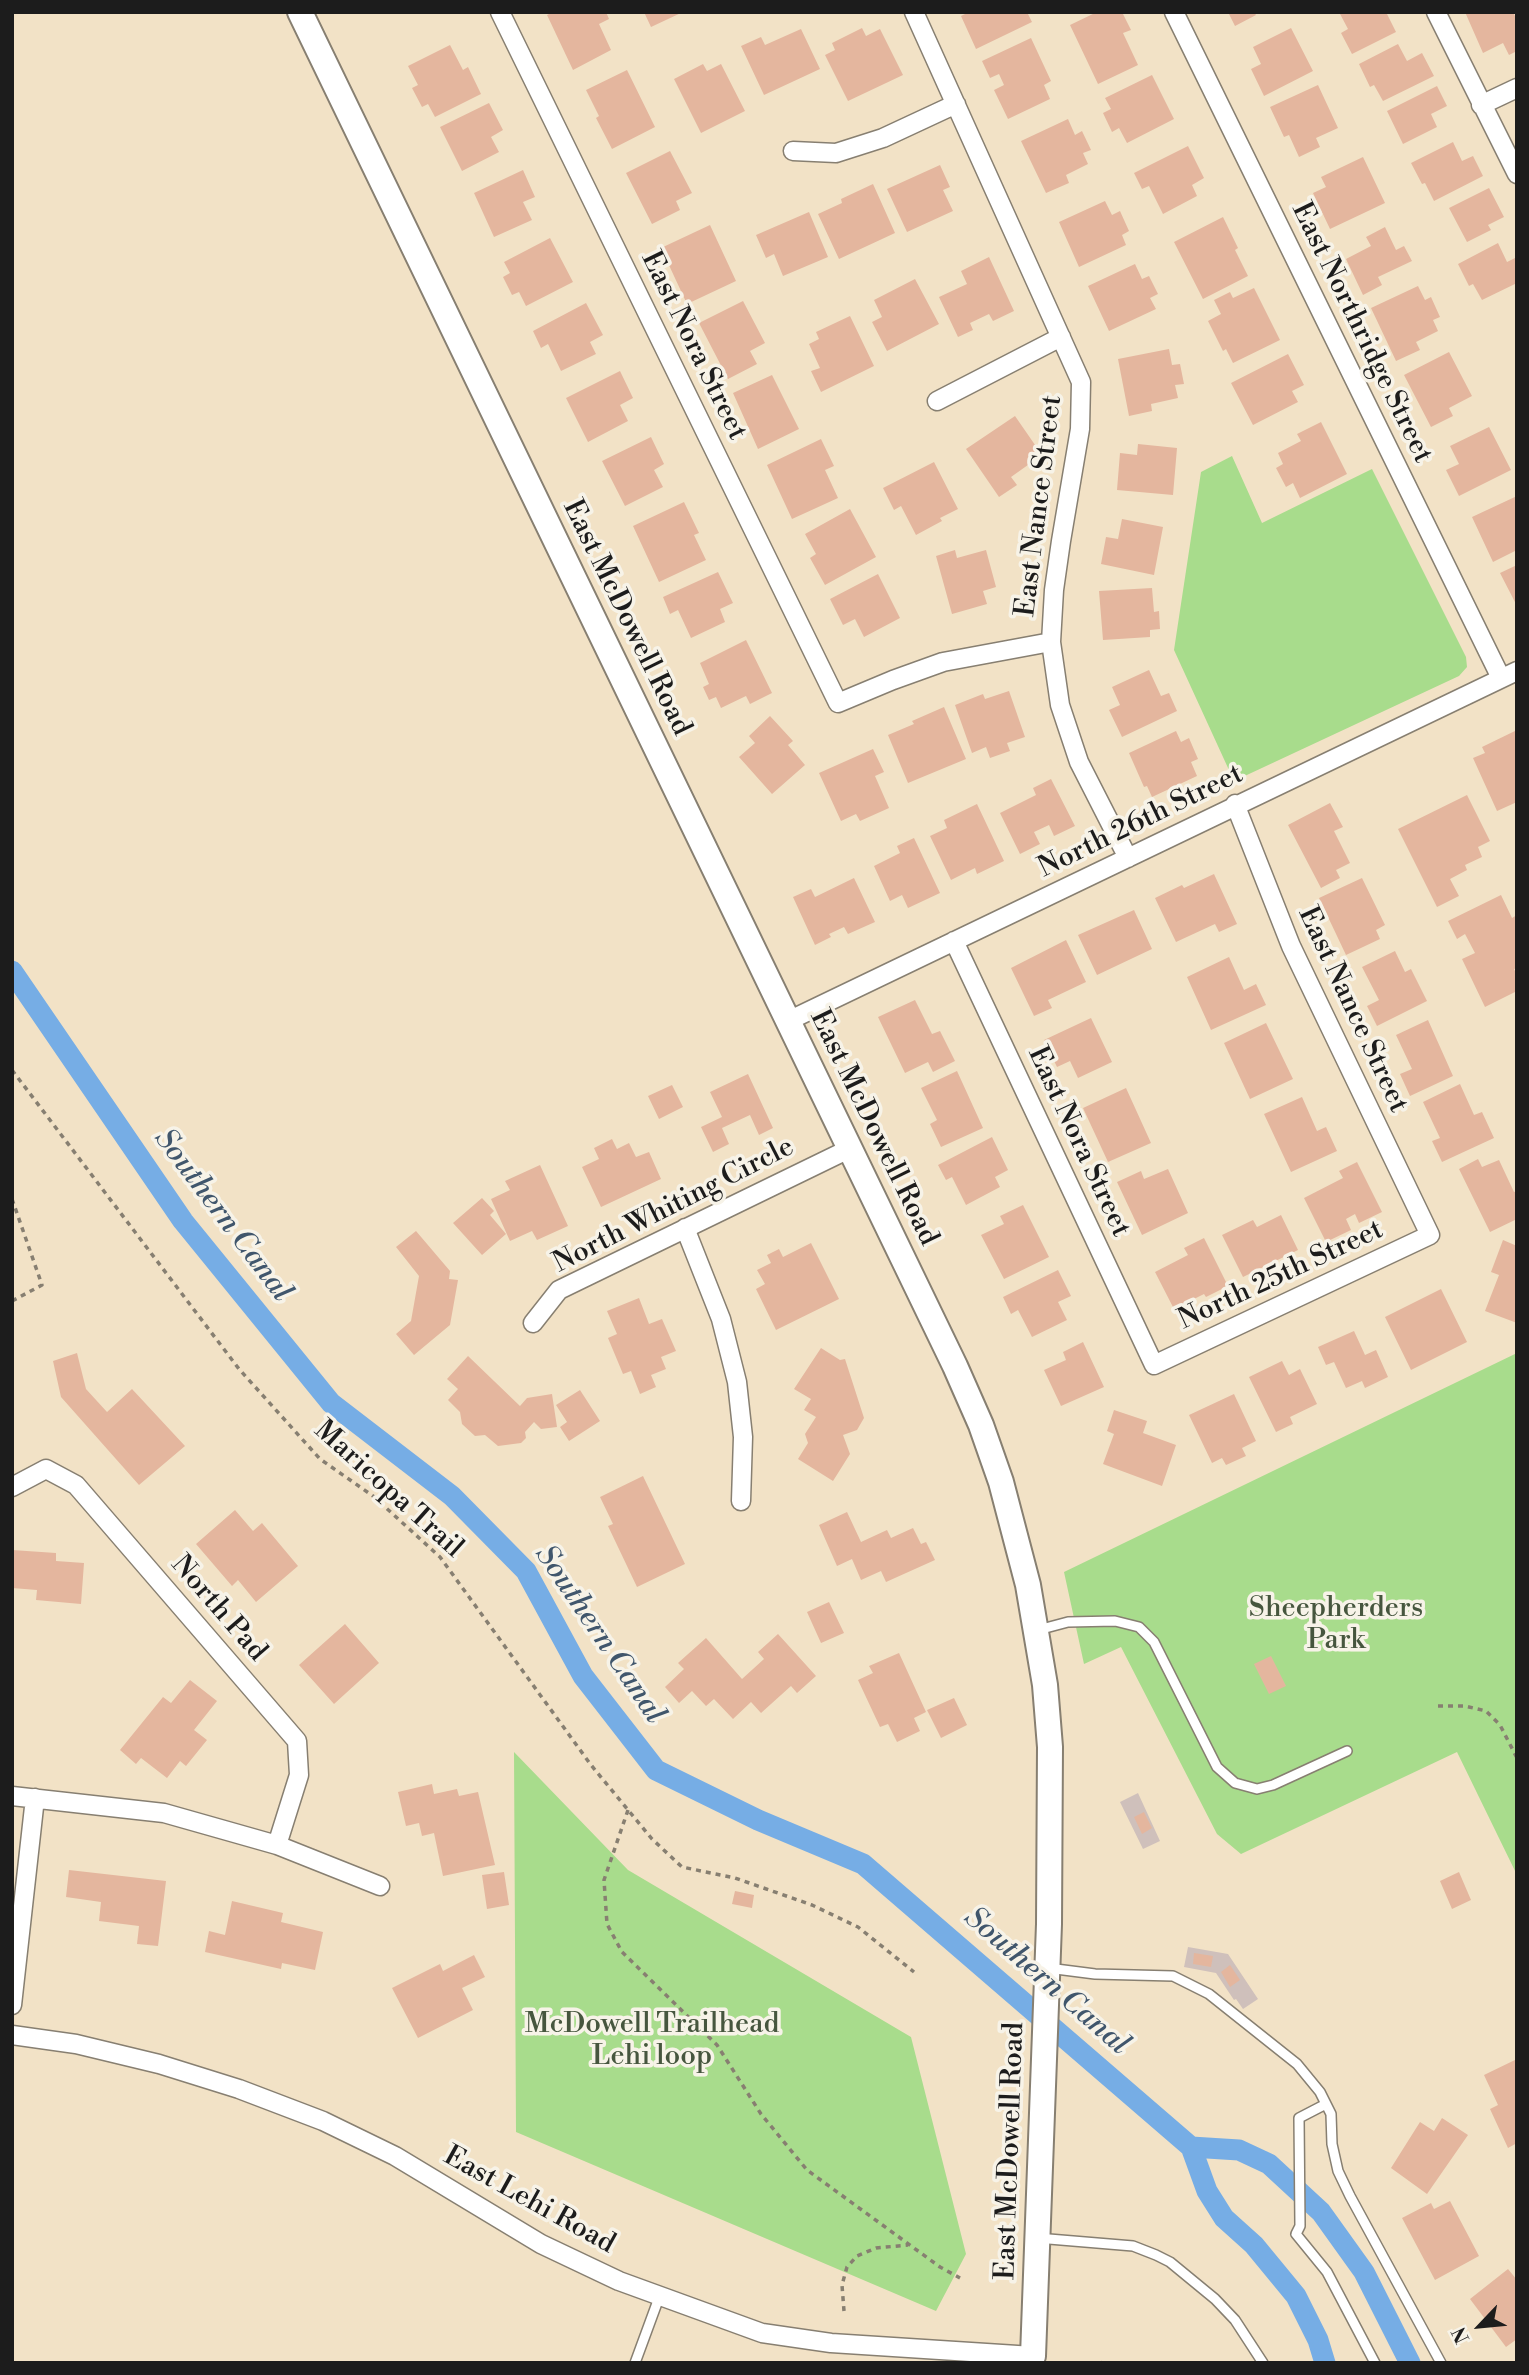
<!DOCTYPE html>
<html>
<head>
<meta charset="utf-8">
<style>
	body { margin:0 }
	#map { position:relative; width:1529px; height:2375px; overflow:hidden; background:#f2e2c6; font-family:"Libre Bodoni",serif }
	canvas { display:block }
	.frame { position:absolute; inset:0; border:14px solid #1c1c1c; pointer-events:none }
	.north { position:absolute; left:1445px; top:2291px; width:70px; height:70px; -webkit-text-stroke:5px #f7f3e8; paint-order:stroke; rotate:244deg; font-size:19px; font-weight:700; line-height:28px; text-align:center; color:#1c1c1c }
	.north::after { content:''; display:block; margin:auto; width:24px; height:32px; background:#1c1c1c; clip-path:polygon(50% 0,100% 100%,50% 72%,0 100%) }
</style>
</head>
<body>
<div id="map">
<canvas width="1529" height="2375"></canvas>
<div class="frame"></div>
<div class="north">N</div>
</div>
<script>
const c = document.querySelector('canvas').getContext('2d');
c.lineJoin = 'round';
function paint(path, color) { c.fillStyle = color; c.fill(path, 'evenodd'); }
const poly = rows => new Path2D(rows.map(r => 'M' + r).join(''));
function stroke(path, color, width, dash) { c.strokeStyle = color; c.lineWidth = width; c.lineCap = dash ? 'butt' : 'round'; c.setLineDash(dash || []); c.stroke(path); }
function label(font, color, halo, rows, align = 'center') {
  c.font = font + ' "Libre Bodoni",serif'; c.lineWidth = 7; c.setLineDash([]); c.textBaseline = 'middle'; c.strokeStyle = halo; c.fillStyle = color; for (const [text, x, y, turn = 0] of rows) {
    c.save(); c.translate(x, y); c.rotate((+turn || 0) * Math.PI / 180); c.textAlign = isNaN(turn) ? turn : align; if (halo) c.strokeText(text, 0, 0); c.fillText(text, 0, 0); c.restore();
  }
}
const industrial = poly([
	[1138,1793,1160,1841,1143,1849,1120,1802],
	[1188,1947,1228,1954,1258,1999,1243,2009,1236,1999,1234,2000,1216,1973,1184,1967]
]);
const green = poly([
	[1232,456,1262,523,1372,469,1466,657,1467,667,1459,676,1234,781,1174,650,1201,472],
	[1517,1353,1517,1875,1457,1752,1241,1854,1217,1834,1121,1647,1084,1664,1064,1572],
	[514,1752,628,1870,911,2037,966,2254,936,2311,516,2132]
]);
const canal = poly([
	[12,971,183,1221,331,1403,452,1496,526,1571,583,1676,656,1770,758,1820,863,1864,1191,2147,1207,2191,1224,2218,1254,2245,1296,2296,1318,2340,1325,2363],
	[1191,2147,1239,2150,1269,2164,1321,2212,1364,2272,1410,2363]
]);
const building = poly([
	[553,12,606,12,609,19,599,24,611,50,573,70,547,15],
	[644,12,683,12,651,27],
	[969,12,1027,12,1032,22,976,49,961,16],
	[1097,12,1122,12,1131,30,1123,33,1138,65,1098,84,1070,25],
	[1228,12,1254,12,1256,15,1235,26],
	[1339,12,1386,12,1396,32,1352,54,1341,33,1348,29],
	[1465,12,1513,12,1517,20,1517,51,1509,55,1503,43,1483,53],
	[862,28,866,36,880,29,903,75,848,101,825,55,835,50,832,43],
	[1291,28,1313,71,1264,96,1251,69,1261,64,1253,47],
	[801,29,820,69,764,95,741,46,761,37,765,45],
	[1031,38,1051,81,1044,85,1050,99,1008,119,994,90,1004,85,999,74,990,78,982,61],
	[1398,44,1407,61,1422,53,1434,76,1383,101,1374,85,1370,87,1359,64],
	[450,45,463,70,468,67,481,94,435,117,428,104,422,107,412,88,418,85,408,66],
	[703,64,707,71,721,64,745,111,701,133,674,79],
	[627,70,655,127,612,149,596,118,599,116,586,90],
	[1152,75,1174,119,1127,143,1119,128,1112,132,1103,113,1111,109,1105,98],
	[1318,85,1338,128,1316,138,1320,147,1299,157,1289,135,1284,137,1270,107],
	[1437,86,1447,106,1431,114,1437,127,1403,144,1387,111],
	[489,103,503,130,491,137,499,152,462,171,440,127],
	[1068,119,1075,135,1082,131,1091,150,1083,153,1088,164,1066,175,1069,183,1046,193,1021,141],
	[1453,142,1462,161,1473,156,1483,176,1434,201,1425,183,1422,184,1411,163],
	[1188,146,1204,178,1192,185,1197,196,1163,214,1149,186,1142,189,1134,173],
	[670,151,692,193,676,201,680,210,652,224,626,173],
	[1363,157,1385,203,1330,229,1313,193,1326,187,1321,177],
	[940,165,950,187,943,190,953,211,907,232,887,189],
	[523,170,535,197,523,202,532,220,494,237,474,193],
	[873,184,895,233,839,259,818,214,842,203,841,199],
	[1489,188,1504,217,1488,225,1491,230,1467,242,1449,208],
	[1105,201,1112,215,1120,211,1129,231,1122,235,1126,245,1079,267,1059,222],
	[809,212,828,257,783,276,774,254,766,258,756,235],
	[1223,217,1238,248,1235,250,1248,276,1203,299,1174,242],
	[710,225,736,281,687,304,661,248],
	[1385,227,1396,250,1404,246,1412,261,1378,277,1382,285,1363,295,1346,259,1371,246,1366,237],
	[550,238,573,282,526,306,519,292,512,295,503,277,510,273,504,262],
	[1498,243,1507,262,1517,257,1517,283,1482,300,1473,284,1469,286,1458,264],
	[989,257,1014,311,993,321,989,314,970,323,973,330,958,337,939,297,967,284,961,271],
	[1135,264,1142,279,1149,276,1158,294,1150,298,1156,309,1109,331,1088,286],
	[915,279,939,324,887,351,872,322,882,317,874,300],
	[1418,286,1425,300,1431,297,1440,317,1433,320,1438,331,1416,342,1420,350,1396,361,1371,308],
	[1254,288,1280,340,1233,363,1226,349,1223,351,1208,321,1221,314,1214,300,1230,292,1233,298],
	[743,301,765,343,750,351,757,364,728,379,699,323],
	[586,303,603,335,590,342,596,354,561,371,548,344,541,348,533,331],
	[850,316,874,366,821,392,811,371,820,368,809,344,819,339,816,332],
	[1169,349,1172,365,1180,364,1184,384,1175,385,1178,398,1151,404,1152,411,1129,416,1118,359],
	[1449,352,1472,396,1449,408,1453,416,1431,427,1404,375],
	[1288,354,1304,385,1292,391,1298,402,1253,425,1231,383],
	[620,371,633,398,620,405,628,421,588,442,566,398],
	[772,375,799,429,758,449,733,393],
	[1015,416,1042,455,1011,477,1017,485,999,497,966,449],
	[1321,422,1347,474,1300,498,1293,483,1286,487,1276,468,1283,464,1278,453,1301,441,1297,434],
	[1489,427,1511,470,1459,496,1446,470,1459,464,1450,446],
	[651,437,664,464,654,470,663,487,625,506,602,461],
	[821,439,834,466,825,470,838,498,792,519,767,465],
	[1138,444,1177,448,1173,495,1117,490,1120,453,1137,455],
	[934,462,958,509,940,518,942,521,916,535,901,506,894,510,883,488],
	[1517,496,1517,550,1493,562,1472,517],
	[684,502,699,533,694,535,706,560,659,582,633,526],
	[850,509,876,557,825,585,810,558,816,554,805,534],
	[1122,519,1163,527,1154,575,1101,564,1106,537,1118,539],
	[955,550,957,558,986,550,996,587,983,591,987,604,952,614,936,556],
	[1517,565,1517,606,1500,573],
	[718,572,733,603,720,609,725,622,691,638,678,610,670,614,663,597],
	[878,574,900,618,864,637,855,619,843,625,830,599],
	[1152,588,1154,612,1159,611,1160,629,1150,630,1150,637,1103,640,1099,591],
	[746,640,772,693,750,704,746,696,721,708,716,697,709,700,703,687,709,684,700,663],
	[1149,670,1161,696,1169,693,1177,711,1122,737,1109,710,1120,705,1112,687],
	[1009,691,1025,737,1007,743,1010,751,990,758,986,747,972,753,955,705,983,694,985,699],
	[944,707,966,759,908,783,888,735,914,724,912,721],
	[770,716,793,741,788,745,805,765,772,794,739,757,755,743,749,736],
	[1517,730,1517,802,1497,811,1473,758,1485,753,1482,747],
	[1176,731,1181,742,1189,738,1198,759,1191,762,1197,776,1152,797,1147,786,1144,787,1129,753],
	[873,749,884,772,875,776,889,808,860,821,856,814,841,821,819,773],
	[1051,779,1075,826,1054,836,1049,825,1034,832,1040,844,1020,854,1000,813,1036,795,1033,788],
	[1467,795,1490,841,1478,847,1482,857,1465,865,1467,870,1450,879,1459,896,1437,907,1398,829],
	[1330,803,1343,827,1334,831,1350,863,1336,870,1340,878,1321,888,1288,825],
	[977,804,1004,861,977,874,975,868,951,880,930,836,947,828,944,820],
	[914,838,940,893,908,908,902,895,890,901,874,866,900,853,897,846],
	[1214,874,1237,924,1219,932,1215,924,1176,942,1155,898,1182,885,1184,888],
	[854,878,875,922,848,934,844,927,829,934,831,937,815,945,793,897,811,889,815,897],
	[1362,878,1385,925,1376,930,1380,939,1346,955,1319,898],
	[1501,895,1512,918,1517,915,1517,968,1514,969,1517,975,1517,991,1485,1007,1462,959,1475,953,1465,934,1457,939,1448,921],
	[1134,910,1152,949,1097,975,1078,935],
	[1066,940,1086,982,1048,1000,1052,1008,1034,1016,1011,968],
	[1395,951,1405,972,1411,969,1427,1001,1377,1026,1367,1006,1379,1000,1362,967],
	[1229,957,1244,990,1256,984,1266,1005,1211,1030,1187,977],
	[915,1000,932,1034,940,1031,955,1061,933,1072,928,1062,905,1073,878,1017],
	[1091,1018,1112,1062,1078,1078,1070,1061,1057,1067,1044,1040],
	[1428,1020,1453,1076,1410,1096,1400,1074,1412,1069,1396,1035],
	[1266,1023,1293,1079,1250,1099,1224,1043],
	[957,1071,983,1128,941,1147,930,1124,937,1120,921,1088],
	[748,1074,773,1128,759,1135,750,1115,722,1128,729,1144,713,1152,701,1127,722,1117,710,1092],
	[1460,1084,1474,1115,1482,1112,1494,1138,1442,1162,1432,1141,1440,1138,1423,1102],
	[672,1085,683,1107,659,1119,648,1096],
	[1126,1088,1151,1143,1108,1162,1083,1108],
	[1302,1097,1317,1131,1326,1127,1337,1151,1291,1172,1264,1114],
	[992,1137,1008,1170,995,1177,1000,1187,966,1205,952,1177,946,1180,938,1165],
	[612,1139,617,1149,629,1143,636,1157,649,1152,661,1179,601,1207,582,1167,599,1159,594,1148],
	[1478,1159,1482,1167,1499,1160,1514,1192,1517,1191,1517,1219,1490,1232,1459,1169],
	[1357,1162,1382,1212,1359,1223,1355,1214,1346,1219,1351,1230,1326,1242,1304,1198,1343,1178,1339,1171],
	[540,1165,568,1226,537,1240,532,1231,510,1241,491,1199,510,1190,505,1181],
	[1168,1169,1188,1213,1142,1235,1117,1182,1141,1171,1144,1179],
	[482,1198,494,1211,490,1215,506,1234,482,1255,453,1223],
	[1023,1205,1049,1257,1004,1279,981,1235,1004,1224,1000,1216],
	[1281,1215,1298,1250,1243,1277,1222,1235,1253,1220,1257,1227],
	[416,1231,450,1271,449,1279,458,1280,450,1325,414,1355,396,1334,411,1321,419,1276,396,1247],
	[1204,1238,1228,1286,1206,1297,1204,1294,1174,1309,1155,1272,1188,1255,1184,1248],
	[1503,1240,1517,1246,1517,1323,1485,1311,1499,1275,1491,1272],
	[811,1243,839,1299,776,1330,756,1289,765,1284,757,1270,771,1263,767,1255,779,1249,783,1257],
	[1058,1270,1071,1296,1058,1302,1067,1320,1032,1337,1018,1310,1011,1314,1003,1297],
	[1441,1289,1467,1342,1411,1370,1385,1317],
	[639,1298,649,1324,662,1319,676,1351,661,1357,666,1369,651,1375,656,1387,640,1394,631,1371,623,1374,608,1338,617,1334,607,1311],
	[1354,1331,1365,1355,1376,1350,1388,1377,1365,1388,1362,1381,1346,1388,1334,1362,1326,1365,1318,1347],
	[1083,1342,1104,1387,1061,1406,1044,1370,1066,1360,1063,1352],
	[821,1348,840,1360,845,1359,864,1418,857,1430,843,1435,850,1454,833,1481,798,1459,808,1443,805,1434,816,1417,804,1410,811,1399,794,1389],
	[77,1353,86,1389,107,1412,132,1389,185,1446,139,1485,61,1397,53,1361],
	[468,1356,520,1406,527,1398,552,1394,557,1427,541,1429,534,1422,525,1432,526,1438,521,1443,498,1446,485,1435,475,1436,462,1424,460,1412,448,1400,458,1389,447,1379],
	[1282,1361,1289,1375,1300,1369,1317,1404,1290,1417,1293,1424,1276,1432,1249,1377],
	[580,1390,600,1421,569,1441,560,1427,567,1422,556,1405],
	[1234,1394,1256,1441,1242,1448,1246,1456,1226,1465,1222,1458,1212,1463,1189,1415],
	[1114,1410,1147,1421,1143,1433,1176,1445,1162,1486,1103,1464,1114,1434,1107,1431],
	[643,1476,685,1564,637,1587,608,1526,613,1524,600,1497],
	[235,1510,253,1531,262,1523,298,1566,256,1602,238,1580,232,1586,196,1544],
	[847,1512,861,1542,887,1530,891,1538,913,1528,921,1544,926,1542,935,1560,886,1582,881,1571,861,1580,852,1559,837,1566,819,1525],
	[12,1550,56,1553,56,1561,84,1563,81,1604,36,1600,37,1590,12,1588],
	[829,1602,844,1633,821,1643,807,1612],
	[345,1624,379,1663,334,1704,299,1665],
	[778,1634,816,1676,797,1693,791,1686,761,1713,751,1702,733,1719,714,1699,706,1706,692,1691,679,1703,665,1687,684,1669,678,1663,706,1638,742,1679,764,1659,758,1652],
	[899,1653,926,1712,914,1718,920,1731,897,1742,888,1724,880,1727,858,1680,873,1673,869,1666],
	[1271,1656,1286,1686,1269,1694,1254,1664],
	[190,1680,217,1701,194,1730,207,1740,186,1766,180,1761,167,1778,141,1758,136,1764,120,1750,163,1697,171,1703],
	[954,1698,967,1725,941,1738,927,1710],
	[432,1784,434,1794,457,1789,459,1796,478,1792,495,1865,443,1876,434,1833,422,1836,419,1823,406,1826,398,1792],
	[1144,1812,1152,1828,1142,1834,1134,1817],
	[69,1870,166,1881,158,1946,137,1944,139,1926,99,1921,101,1902,66,1897],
	[504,1872,509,1905,487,1909,482,1875],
	[1459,1872,1471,1900,1452,1909,1440,1881],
	[735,1891,754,1895,752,1908,732,1904],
	[232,1901,283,1913,281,1922,323,1932,315,1970,282,1963,281,1969,205,1952,209,1931,225,1935],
	[1194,1953,1213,1956,1211,1967,1193,1964],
	[474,1955,485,1977,462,1988,473,2010,418,2038,392,1988,440,1964,443,1971],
	[1230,1965,1240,1980,1230,1987,1221,1972],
	[1517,2059,1517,2143,1508,2148,1490,2109,1498,2105,1484,2075],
	[1442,2118,1468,2135,1427,2194,1391,2168,1420,2122,1434,2131],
	[1450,2201,1479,2256,1435,2280,1402,2218,1431,2203,1434,2209],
	[1508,2269,1517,2280,1517,2339,1506,2347,1470,2299]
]);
const path = poly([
	[12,1070,239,1369,320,1459,373,1496,440,1557,591,1765,652,1839,682,1867,735,1878,812,1905,858,1927,914,1972],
	[12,1199,42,1285,12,1301],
	[1438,1706,1465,1706,1486,1711,1500,1725,1517,1758],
	[628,1810,604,1880,607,1924,622,1952,717,2045,761,2114,807,2170,940,2267,960,2278],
	[844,2311,842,2285,847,2267,857,2256,876,2248,908,2245],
	[1100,2362,1101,2363]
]);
const service = poly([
	[1038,1630,1068,1622,1115,1621,1139,1627,1154,1642,1217,1767,1235,1783,1257,1789,1273,1785,1347,1751],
	[1048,1968,1095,1974,1173,1976,1209,1994,1297,2064,1320,2092,1331,2114,1332,2144,1338,2171,1350,2196,1441,2363],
	[1326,2104,1299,2118,1300,2226,1296,2234,1327,2272,1375,2363],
	[1037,2238,1133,2246,1156,2255,1170,2262,1215,2299,1235,2320,1263,2363],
	[635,2363,660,2295]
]);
const minor = poly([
	[500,12,838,703,893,680,943,662,1051,642],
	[914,12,1081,382,1080,429,1061,541,1054,590,1051,642,1060,705,1079,762,1128,858],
	[1174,12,1501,678],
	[1436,12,1517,174],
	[1481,105,1517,88],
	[793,151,836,153,883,138,956,104],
	[937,401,1061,337],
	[954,941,1154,1365,1430,1235,1291,946,1235,804],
	[788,1021,1517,671],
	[685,1228,721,1319,737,1382,743,1437,741,1501],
	[533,1323,559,1290,849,1149],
	[12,1487,46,1469,76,1485,297,1741,299,1775,277,1845],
	[12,1796,164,1813,277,1845,380,1886],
	[12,2005,35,1798],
	[12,2035,76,2044,159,2064,239,2089,323,2121,395,2156,541,2244,619,2281,762,2333,831,2343,1033,2356]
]);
const secondary = poly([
	[300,12,955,1366,981,1425,1001,1482,1028,1585,1045,1685,1050,1747,1049,1924,1033,2356,1030,2363]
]);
const streetNames = [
	["East Northridge Street",1361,333,64],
	["East Nora Street",693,346,64],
	["East Nance Street",1040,506,-83],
	["East McDowell Road",626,618,64],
	["North 26th Street",1141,822,-26],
	["East Nance Street",1352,1010,65],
	["East McDowell Road",873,1128,64],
	["East Nora Street",1078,1142,65],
	["North Whiting Circle",674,1206,-27],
	["North 25th Street",1281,1276,-25],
	["Maricopa Trail",388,1490,42],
	["North Pad",218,1609,49],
	["East McDowell Road",1011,2151,-88],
	["East Lehi Road",529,2201,29]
];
const parkNames = [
	["Sheepherders",1336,1609],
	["Park",1336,1641],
	["McDowell Trailhead",652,2025],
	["Lehi loop",652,2057]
];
const waterNames = [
	["Southern Canal",222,1216,53],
	["Southern Canal",599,1635,56],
	["Southern Canal",1046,1982,41]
];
paint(industrial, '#cfc0bb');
paint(green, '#a8dc8c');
stroke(canal, '#76ade5', 21);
paint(building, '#e4b69e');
stroke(service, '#877f71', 12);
stroke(minor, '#877f71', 21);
stroke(secondary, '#877f71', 28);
stroke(path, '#877f71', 3.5, [5, 5]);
stroke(service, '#fff', 9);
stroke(minor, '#fff', 18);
stroke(secondary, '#fff', 24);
label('28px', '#1c1c1c', '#f7f3e8', streetNames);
label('28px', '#46563e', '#f7f3e8', parkNames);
label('italic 30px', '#40566c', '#f7f3e8', waterNames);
</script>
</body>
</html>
